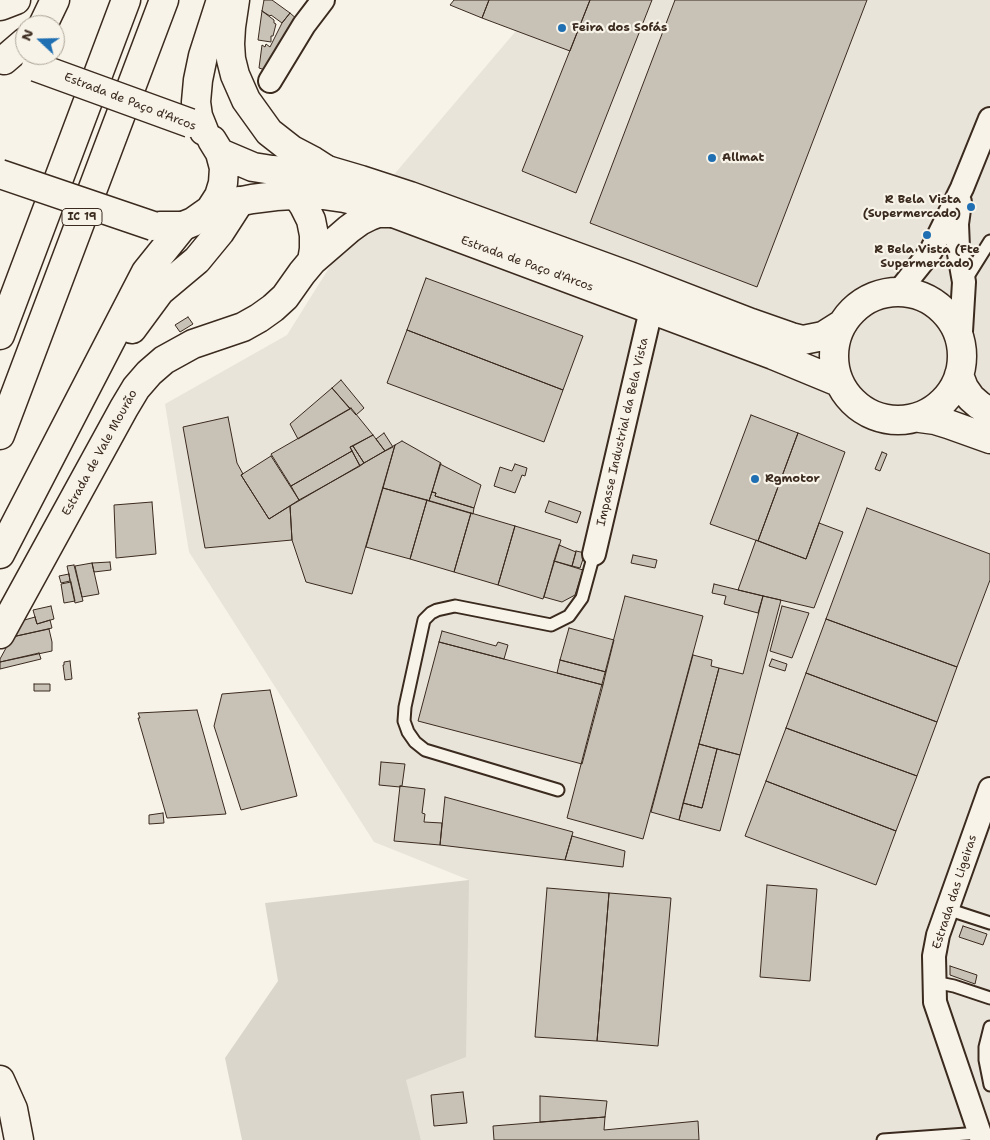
<!DOCTYPE html>
<html>
<head>
<meta charset="utf-8">
<style>
	body { margin:0 }
	#map { position:relative; width:990px; height:1140px; overflow:hidden; background:#f7f3e8; font-family:"Shantell Sans",sans-serif }
	canvas { display:block }
	.north { position:absolute; left:15px; top:15px; width:50px; height:50px; box-sizing:border-box; background:#f7f3e8; border:1px solid #aca397; border-radius:50%; rotate:291deg; font-size:14px; font-weight:700; line-height:20px; text-align:center; color:#3b2a1e }
	.north::after { content:''; display:block; margin:auto; width:18px; height:22px; background:#1f6fb2; clip-path:polygon(50% 0,100% 100%,50% 72%,0 100%) }
</style>
</head>
<body>
<div id="map">
<canvas width="990" height="1140"></canvas>
<div class="north">N</div>
</div>
<script>
const c = document.querySelector('canvas').getContext('2d');
c.lineJoin = 'round';
function paint(path, color) { c.fillStyle = color; c.fill(path, 'evenodd'); }
const poly = rows => new Path2D(rows.map(r => 'M' + r).join(''));
function stroke(path, color, width, dash) { c.strokeStyle = color; c.lineWidth = width; c.lineCap = dash ? 'butt' : 'round'; c.setLineDash(dash || []); c.stroke(path); }
function label(font, color, halo, rows, align = 'center') {
  c.font = font + ' "Shantell Sans",sans-serif'; c.lineWidth = 4.5; c.setLineDash([]); c.textBaseline = 'middle'; c.strokeStyle = halo; c.fillStyle = color; for (const [text, x, y, turn = 0] of rows) {
    c.save(); c.translate(x, y); c.rotate((+turn || 0) * Math.PI / 180); c.textAlign = isNaN(turn) ? turn : align; if (halo) c.strokeText(text, 0, 0); c.fillText(text, 0, 0); c.restore();
  }
}
const built = poly([
	[547,0,990,0,990,1140,421,1140,405,1080,469,880,374,842,189,552,165,404,287,335,369,204,532,12]
]);
const green = poly([
	[469,880,466,1057,406,1080,421,1140,242,1140,225,1058,278,981,265,903]
]);
const building = poly([
	[264,0,272,0,290,13,282,23,271,15,270,16,262,11,264,0],
	[454,0,489,0,482,18,450,5,454,0],
	[489,0,590,0,570,51,482,18,489,0],
	[590,0,652,0,576,193,522,171,590,0],
	[675,0,867,0,757,287,590,223,675,0],
	[262,11,274,20,274,23,276,24,273,36,271,36,271,42,258,40,262,11],
	[290,13,298,20,265,70,259,68,262,45,265,47,266,44,270,47,282,23,290,13],
	[426,278,583,336,563,390,407,330,426,278],
	[188,317,193,324,180,332,175,325,188,317],
	[407,330,563,390,544,442,387,383,407,330],
	[341,380,364,408,356,415,332,388,341,380],
	[332,388,350,409,298,439,290,424,332,388],
	[351,408,373,435,350,447,352,451,291,486,271,454,351,408],
	[751,415,798,433,758,541,710,524,751,415],
	[228,417,237,463,243,474,241,475,269,519,290,506,292,540,205,548,183,427,228,417],
	[384,433,393,447,385,451,376,439,384,433],
	[798,433,845,452,806,559,758,541,798,433],
	[373,435,385,451,364,463,353,446,373,435],
	[402,441,441,463,429,501,383,488,395,445,402,441],
	[395,445,352,594,306,582,292,540,290,506,395,445],
	[353,446,364,463,360,466,350,447,353,446],
	[352,451,360,466,299,500,291,486,352,451],
	[882,452,887,454,880,471,875,469,882,452],
	[271,456,299,500,269,519,241,475,271,456],
	[440,464,481,485,474,508,435,496,436,493,432,492,440,464],
	[515,464,527,468,525,476,522,475,515,493,494,486,500,467,512,471,515,464],
	[383,488,427,500,410,559,366,547,383,488],
	[432,492,436,493,435,496,474,508,473,514,429,501,432,492],
	[427,500,471,513,454,572,410,559,427,500],
	[549,501,581,512,577,523,545,512,549,501],
	[152,502,156,554,116,558,114,505,152,502],
	[867,508,990,554,990,580,957,667,826,619,867,508],
	[471,513,515,526,498,585,454,572,471,513],
	[819,523,843,532,814,608,738,590,756,540,806,559,819,523],
	[515,526,561,540,543,599,498,585,515,526],
	[559,545,576,552,572,566,554,561,559,545],
	[576,551,585,553,580,568,572,566,576,551],
	[633,555,657,560,655,568,631,563,633,555],
	[554,561,583,570,575,595,562,602,544,597,554,561],
	[110,562,111,570,94,572,92,563,110,562],
	[92,563,99,594,82,597,75,566,92,563],
	[74,565,83,601,75,603,67,566,74,565],
	[69,574,70,581,61,583,59,576,69,574],
	[71,582,75,601,64,603,61,584,71,582],
	[714,584,763,596,758,613,724,604,726,596,712,593,714,584],
	[625,596,703,616,643,839,567,818,625,596],
	[763,596,781,600,740,755,699,744,719,668,743,674,763,596],
	[51,606,54,619,37,624,33,610,51,606],
	[782,606,809,613,792,658,770,651,782,606],
	[35,617,37,624,50,620,52,628,12,637,21,621,35,617],
	[826,619,957,667,937,722,806,673,826,619],
	[569,628,614,640,606,672,560,660,569,628],
	[49,629,52,642,52,651,0,662,0,659,12,637,49,629],
	[442,631,496,646,498,642,508,645,504,659,439,642,442,631],
	[439,642,603,685,582,764,418,721,439,642],
	[39,653,41,659,0,669,0,662,39,653],
	[693,655,712,660,711,666,719,668,679,820,651,812,693,655],
	[772,659,787,664,785,671,769,666,772,659],
	[560,660,606,672,603,685,557,673,560,660],
	[70,661,72,679,65,680,63,665,64,665,64,662,70,661],
	[806,673,937,722,917,776,786,728,806,673],
	[34,684,50,684,50,691,34,691,34,684],
	[270,690,297,796,241,810,214,726,222,694,270,690],
	[197,710,226,814,167,818,138,718,140,718,138,713,197,710],
	[786,728,917,776,896,831,766,781,786,728],
	[699,744,717,749,702,808,683,803,699,744],
	[717,749,740,755,720,831,679,820,683,803,702,808,717,749],
	[381,762,405,764,402,786,400,786,400,787,379,785,381,762],
	[766,781,896,831,876,885,745,836,766,781],
	[400,786,425,789,422,813,425,814,424,822,442,823,440,845,394,841,400,786],
	[445,797,573,832,565,860,440,845,445,797],
	[163,813,164,823,149,824,149,815,163,813],
	[572,836,625,851,623,867,565,860,572,836],
	[767,885,817,889,810,981,760,977,767,885],
	[547,888,609,893,597,1041,535,1037,547,888],
	[609,893,671,898,658,1046,597,1041,609,893],
	[963,926,987,934,983,945,959,937,963,926],
	[950,966,977,975,975,984,950,975,950,966],
	[463,1092,467,1123,434,1126,431,1095,463,1092],
	[540,1096,607,1101,605,1117,540,1122,540,1096],
	[605,1117,604,1130,698,1121,699,1140,494,1140,493,1126,605,1117]
]);
const service = poly([
	[965,281,990,241],
	[558,790,425,750,415,742,408,732,404,721,405,707,424,620,431,613,437,610,455,606,551,625,569,616,582,598,594,554],
	[947,909,990,923],
	[934,982,954,986,990,998],
	[990,1027,985,1047,985,1060,990,1085],
	[883,1140,980,1133]
]);
const minor = poly([
	[270,81,304,25,323,0],
	[960,202,957,224,958,248,964,282,960,348],
	[899,291,931,251,962,188,990,119],
	[594,554,651,310],
	[982,1140,935,1002,934,956,938,935,990,789]
]);
const tertiary = poly([
	[294,195,300,200,304,206,311,220,314,235,314,249,312,261],
	[0,634,124,408,136,388,149,373,164,360,193,344,243,327,259,318,273,308,285,297,302,273,312,261,349,229,360,221,370,216,378,213,390,213],
	[0,1080,13,1109,19,1140]
]);
const primary = poly([
	[220,153,253,167,272,170,286,171,327,170,361,180,410,196,632,277,751,323,791,337,803,340,823,336,842,324],
	[210,210,219,196,223,183,224,168,220,153,212,140],
	[160,226,183,226,193,222,210,210,227,204,252,199,276,196,294,195,323,195,344,198,369,204,773,355,836,381],
	'834 356a64 64 0 1 1 128 0a64 64 0 1 1-128 0Z',
	[959,375,964,388,971,398,979,405,990,412],
	[920,418,935,420,948,424,990,439]
]);
const trunk = poly([
	[235,0,231,27,230,44,231,59,235,75,246,100,269,132,292,150,313,161,327,170],
	[0,6,3,5,16,0],
	[43,25,55,0],
	[4,60,25,42],
	[204,131,198,116,196,102,198,80,203,56,221,0],
	[132,329,160,291,197,260,220,232,240,201],
	[0,335,126,0],
	[0,435,164,0],
	[0,554,146,272,183,226]
]);
const primaryBridge = poly([
	[36,67,190,123],
	[0,174,153,226]
]);
const markers = [
	[562,28,5,"#1f6fb2"],
	[712,158,5,"#1f6fb2"],
	[971,207,5,"#1f6fb2"],
	[927,235,5,"#1f6fb2"],
	[755,479,5,"#1f6fb2"]
];
const shields = [
	[82,217,40]
];
const shieldNames = [
	["IC 19",82,217]
];
const poiNames = [
	["Feira dos Sofás",572,28],
	["Allmat",722,158],
	["R Bela Vista",961,200,"right"],
	["(Supermercado)",961,214,"right"],
	["R Bela Vista (Fte",927,250,"center"],
	["Supermercado)",927,264,"center"],
	["Rgmotor",765,479]
];
const streetNames = [
	["Estrada de Paço d'Arcos",130,102,21],
	["Estrada de Paço d'Arcos",527,264,20],
	["Impasse Industrial da Bela Vista",623,432,-77],
	["Estrada de Vale Mourão",100,453,-61],
	["Estrada das Ligeiras",955,892,-72]
];
paint(built, '#e9e4d9');
paint(green, '#dbd6cb');
paint(building, '#c8c1b6');
stroke(building, '#3b2a1e', 1);
stroke(service, '#3b2a1e', 15);
stroke(minor, '#3b2a1e', 26);
stroke(tertiary, '#3b2a1e', 31);
stroke(primary, '#3b2a1e', 31);
stroke(trunk, '#3b2a1e', 31);
stroke(service, '#f7f3e8', 11);
stroke(minor, '#f7f3e8', 22);
stroke(tertiary, '#f7f3e8', 28);
stroke(primary, '#f7f3e8', 28);
stroke(trunk, '#f7f3e8', 28);
stroke(primaryBridge, '#3b2a1e', 31, []);
stroke(primaryBridge, '#f7f3e8', 28);
for (const [x, y, r, color] of markers) { const dot = new Path2D(); dot.arc(x, y, r, 0, 2 * Math.PI); c.fillStyle = color; c.fill(dot); stroke(dot, '#f7f3e8', 2); }
for (const [x, y, w] of shields) { const box = new Path2D(); box.roundRect(x - w / 2, y - 8.5, w, 17, 4); c.fillStyle = '#f7f3e8'; c.fill(box); stroke(box, '#3b2a1e', 1); }
label('bold 11px', '#3b2a1e', null, shieldNames);
label('bold 12px', '#3b2a1e', '#f7f3e8', poiNames, 'left');
label('12px', '#3b2a1e', '#f7f3e8', streetNames);
</script>
</body>
</html>
